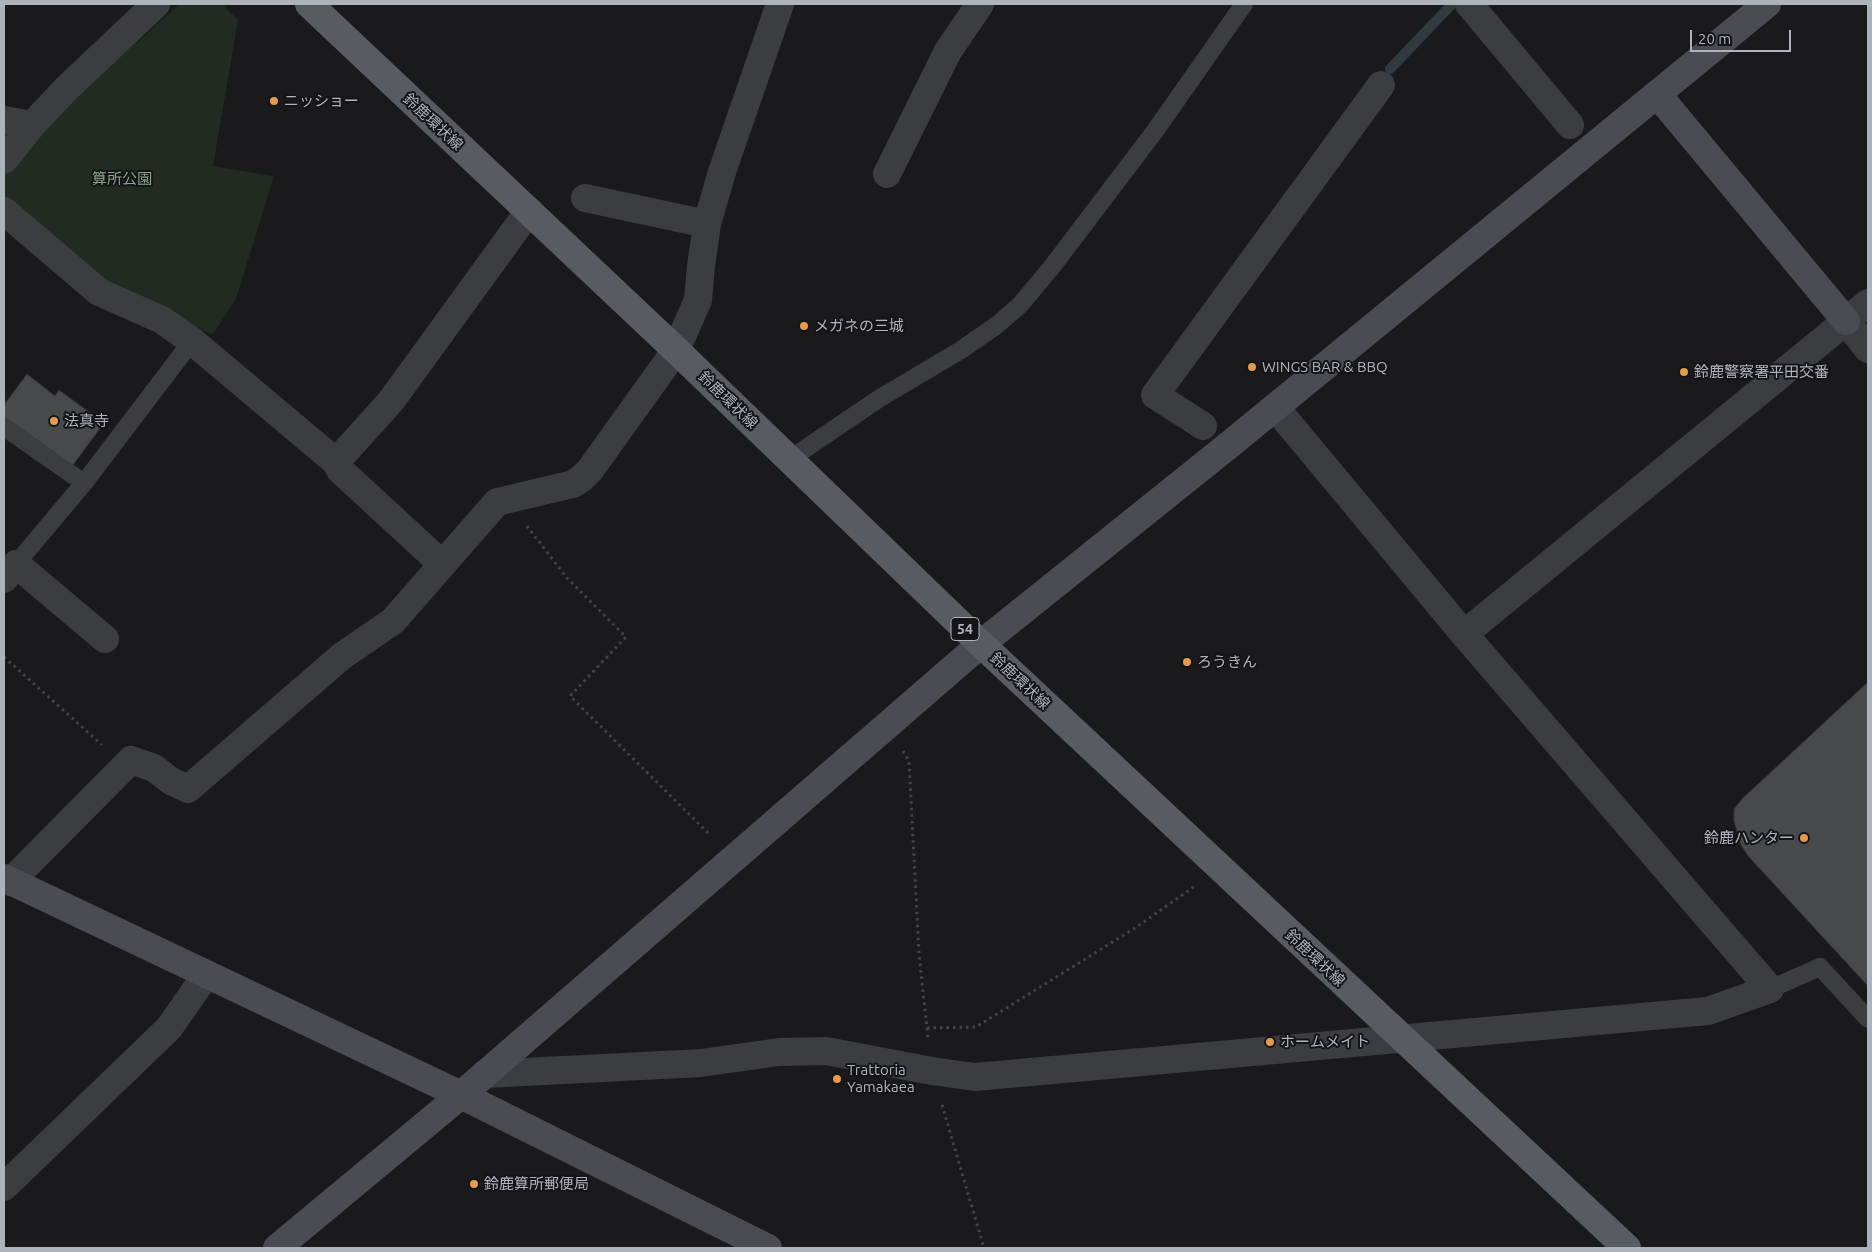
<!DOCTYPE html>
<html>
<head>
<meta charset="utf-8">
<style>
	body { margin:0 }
	#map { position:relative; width:1872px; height:1252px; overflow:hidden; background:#1a1a1c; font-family:Ubuntu,sans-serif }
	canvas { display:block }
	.frame { position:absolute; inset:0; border:5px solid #aeb3bb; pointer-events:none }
	.scale { position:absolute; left:1690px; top:30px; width:101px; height:22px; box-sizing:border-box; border:2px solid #aeb3bb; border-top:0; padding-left:6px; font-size:15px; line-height:18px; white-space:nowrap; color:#aeb3bb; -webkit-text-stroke:4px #151517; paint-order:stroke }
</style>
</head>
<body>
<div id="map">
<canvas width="1872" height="1252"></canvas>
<div class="frame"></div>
<div class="scale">20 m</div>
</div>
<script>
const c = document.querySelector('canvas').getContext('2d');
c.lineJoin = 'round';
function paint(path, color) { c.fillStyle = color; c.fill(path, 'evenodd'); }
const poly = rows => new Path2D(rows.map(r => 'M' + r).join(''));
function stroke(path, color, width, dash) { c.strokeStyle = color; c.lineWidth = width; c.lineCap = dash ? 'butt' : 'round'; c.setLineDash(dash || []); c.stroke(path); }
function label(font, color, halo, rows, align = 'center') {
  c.font = font + ' Ubuntu,"Noto Sans JP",sans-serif'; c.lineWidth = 4; c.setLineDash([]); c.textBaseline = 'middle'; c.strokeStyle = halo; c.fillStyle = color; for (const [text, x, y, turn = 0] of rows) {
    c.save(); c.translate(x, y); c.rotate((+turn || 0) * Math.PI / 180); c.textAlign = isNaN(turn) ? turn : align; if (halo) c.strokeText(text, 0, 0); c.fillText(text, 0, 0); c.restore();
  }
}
const green = poly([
	[179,4,222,4,238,20,213,166,274,176,236,299,213,334,185,324,102,284,4,199,4,171,98,75,149,32]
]);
const stream = poly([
	[1390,69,1452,4]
]);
const building = poly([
	[27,374,55,396,59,390,104,423,70,469,4,419,4,405,27,374],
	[1868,682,1868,986,1749,857,1741,845,1734,821,1734,809,1743,798,1868,682]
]);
const path = poly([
	[527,526,567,578,626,637,570,696,709,834],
	[4,657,102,745],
	[903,751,909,761,919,954,928,1038],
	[927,1028,976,1027,1135,928,1195,886],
	[942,1105,984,1248]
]);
const lane = poly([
	[4,427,84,483],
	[790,459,880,398,961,350,997,325,1020,305,1051,268,1155,131,1244,4],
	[16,564,84,483,192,341],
	[1770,989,1820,967,1868,1019]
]);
const street = poly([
	[1469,4,1570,125],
	[4,120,32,125],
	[4,160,32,125,66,89,156,4],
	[887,174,948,51,980,4],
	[585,198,707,224],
	[4,211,99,292,162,320,192,341,336,462,340,470,442,564],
	[1846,321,1868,349],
	[1203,426,1155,395,1381,85],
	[336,462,391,401,529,211],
	[4,579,16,564,105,639],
	[1464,634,1868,303],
	[10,882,131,760,154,768,171,781,188,789,342,656,393,621,497,502,573,484,582,478,590,470,676,350,698,300,701,266,707,224,722,172,780,4],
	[485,1074,701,1063,779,1052,826,1051,932,1071,975,1077,1708,1011,1770,989,1464,634,1275,407],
	[4,1187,169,1028,206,975]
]);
const secondary = poly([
	[1657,94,1846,321],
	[4,878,461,1095,768,1248],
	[277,1248,461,1095,981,644,1229,445,1767,4]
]);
const primary = poly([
	[309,4,676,350,981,644,1627,1248]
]);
const markers = [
	[274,101,5,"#e49b4b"],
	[804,326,5,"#e49b4b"],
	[1252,367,5,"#e49b4b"],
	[1684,372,5,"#e49b4b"],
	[54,421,5,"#e49b4b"],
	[1187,662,5,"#e49b4b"],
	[1804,838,5,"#e49b4b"],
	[1270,1042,5,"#e49b4b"],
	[837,1079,5,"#e49b4b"],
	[474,1184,5,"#e49b4b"]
];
const shields = [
	[965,629,28]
];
const shieldNames = [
	["54",965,629]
];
const poiNames = [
	["ニッショー",284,101],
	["メガネの三城",814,326],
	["WINGS BAR & BBQ",1262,367],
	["鈴鹿警察署平田交番",1694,372],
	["法真寺",64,421],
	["ろうきん",1197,662],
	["鈴鹿ハンター",1794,838,"right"],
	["ホームメイト",1280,1042],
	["Trattoria",847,1070],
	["Yamakaea",847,1087],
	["鈴鹿算所郵便局",484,1184]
];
const streetNames = [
	["鈴鹿環状線",433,122,43],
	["鈴鹿環状線",728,400,44],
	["鈴鹿環状線",1020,681,43],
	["鈴鹿環状線",1315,958,43]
];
const parkNames = [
	["算所公園",122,179]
];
paint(green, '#222a22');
stroke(stream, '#313b3f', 10);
paint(building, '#47494c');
stroke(building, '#343538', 1);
stroke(path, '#424448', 3, [2.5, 4]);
stroke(lane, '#3b3d41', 18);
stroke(street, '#3b3d41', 28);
stroke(secondary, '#4a4c51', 28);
stroke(primary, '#585b60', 28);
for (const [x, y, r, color] of markers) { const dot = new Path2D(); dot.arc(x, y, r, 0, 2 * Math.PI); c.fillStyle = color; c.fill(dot); stroke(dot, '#151517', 2); }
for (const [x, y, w] of shields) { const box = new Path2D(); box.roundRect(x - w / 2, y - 11.5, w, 23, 4); c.fillStyle = '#151517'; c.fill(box); stroke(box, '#aeb3bb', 1); }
label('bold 14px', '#aeb3bb', null, shieldNames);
label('15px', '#aeb3bb', '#151517', poiNames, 'left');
label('15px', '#aeb3bb', '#151517', streetNames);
label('15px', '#89a487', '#151517', parkNames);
</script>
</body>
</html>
